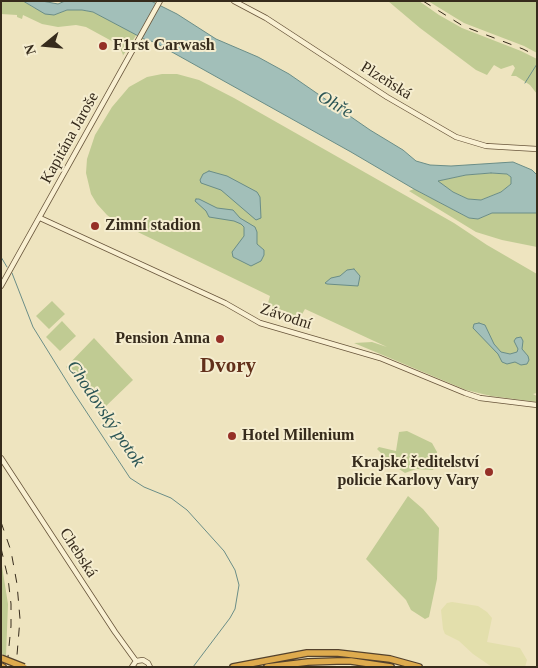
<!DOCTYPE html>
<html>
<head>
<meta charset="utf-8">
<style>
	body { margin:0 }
	#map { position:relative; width:538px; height:668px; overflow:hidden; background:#eee4bf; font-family:"Times New Roman",serif }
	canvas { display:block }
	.frame { position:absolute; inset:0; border:2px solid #362b1c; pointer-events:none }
	.north { position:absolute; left:20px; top:20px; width:50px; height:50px; -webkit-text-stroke:4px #f5edcf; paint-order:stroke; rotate:253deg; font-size:14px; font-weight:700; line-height:20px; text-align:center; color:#362b1c }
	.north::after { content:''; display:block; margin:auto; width:18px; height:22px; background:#362b1c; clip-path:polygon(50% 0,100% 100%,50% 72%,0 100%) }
</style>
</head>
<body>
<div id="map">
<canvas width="538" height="668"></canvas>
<div class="frame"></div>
<div class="north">N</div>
</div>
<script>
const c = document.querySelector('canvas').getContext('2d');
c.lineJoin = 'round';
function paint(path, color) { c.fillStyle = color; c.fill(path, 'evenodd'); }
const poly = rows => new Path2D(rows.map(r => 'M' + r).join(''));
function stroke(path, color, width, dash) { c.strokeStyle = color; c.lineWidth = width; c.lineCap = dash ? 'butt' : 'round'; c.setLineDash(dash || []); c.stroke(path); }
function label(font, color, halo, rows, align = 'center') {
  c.font = font + ' "Times New Roman",serif'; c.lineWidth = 4; c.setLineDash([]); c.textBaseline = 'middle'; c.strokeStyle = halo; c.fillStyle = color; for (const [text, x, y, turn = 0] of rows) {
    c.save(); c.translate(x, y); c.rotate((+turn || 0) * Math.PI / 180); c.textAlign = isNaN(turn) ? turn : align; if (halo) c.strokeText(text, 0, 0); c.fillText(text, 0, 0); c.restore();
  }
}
const farmland = poly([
	[452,602,478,606,487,612,492,618,487,642,520,648,527,660,525,667,492,667,473,654,459,641,445,634,443,629,441,610,447,603]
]);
const green = poly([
	[1,1,23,1,34,8,54,15,67,10,82,10,93,12,137,34,122,57,123,55,119,45,86,27,76,25,58,27,42,24,23,15,22,19,17,17,17,15,1,14],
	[388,1,419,1,439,15,462,28,521,51,537,59,537,94,530,85,516,76,511,76,515,68,513,65,501,69,494,65,487,75,476,70,420,28],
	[428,1,537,1,537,53,524,46,464,23],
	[162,74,177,74,199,80,234,98,454,223,487,245,537,274,537,393,533,394,537,396,537,402,491,396,466,390,354,343,372,342,387,347,305,309,301,316,299,317,269,305,268,303,270,296,115,221,107,215,97,204,91,194,86,173,87,159,95,135,112,107,129,87,147,77],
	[491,173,507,174,511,177,511,184,501,192,481,200,468,199,453,192,437,181,466,175],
	[414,189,469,218,478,219,492,213,537,213,537,247,502,240,476,232,409,191],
	[52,301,65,314,49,329,36,316],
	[62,321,76,336,60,351,46,337],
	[94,338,133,380,105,407,66,367],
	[407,431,432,443,437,452,433,470,416,469,405,473,393,465,377,449,379,447,396,451,399,432],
	[408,496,423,509,439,528,437,579,429,617,425,619,411,610,406,600,366,559],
	[1,560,8,604,6,656,1,653]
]);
const water = poly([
	[23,1,42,1,58,4,65,1,151,1,177,14,216,39,258,57,289,74,370,130,403,150,416,161,430,165,451,166,513,162,532,170,537,175,537,213,492,213,478,219,469,218,414,189,351,152,154,42,144,39,93,12,82,10,67,10,54,15,45,14,23,1],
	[491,173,507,174,511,177,511,184,501,192,481,200,468,199,453,192,438,181,466,175,491,173],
	[209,171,227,176,257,192,260,197,261,218,256,220,221,190,201,183,200,180,203,174,209,171],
	[196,199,199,199,217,208,233,210,240,218,255,227,257,232,257,244,264,250,264,255,261,261,251,266,233,257,232,252,244,236,244,227,241,224,234,221,209,217,206,211,195,201,196,199],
	[354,269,360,276,358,286,327,284,325,283,331,278,340,276,347,270,354,269],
	[479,323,485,325,494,344,501,352,510,354,517,352,518,349,514,341,516,338,521,337,523,341,522,349,528,356,529,360,527,364,521,365,515,362,507,364,502,362,498,354,473,328,474,324,479,323]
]);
const stream = poly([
	[525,83,537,64],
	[1,257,7,267],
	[12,273,33,327,74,393,130,478,144,487,171,498,187,510,224,551,235,570,239,585,235,609,230,618,193,667]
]);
const secondary = poly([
	[234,1,266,18,387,97,456,137,486,146,537,149],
	[40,218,225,303,260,323,380,358,465,393,480,398,537,405],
	[1,286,160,1],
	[1,458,115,632,136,661],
	[132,667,136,661,143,660,148,663,150,667]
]);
const highway = poly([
	[1,666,3,667],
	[233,667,307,653,338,653,390,659,419,667],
	[267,667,308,662,337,661,351,661,391,667]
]);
const rail = poly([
	[423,1,463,26,523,49,537,56],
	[1,522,11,551,17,584,20,619,16,667],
	[1,548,8,578,11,604,11,626,7,667]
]);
const highwayBridge = poly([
	[1,658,24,667]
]);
const markers = [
	[103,46,5,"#953027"],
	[95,226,5,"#953027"],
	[220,339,5,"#953027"],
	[232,436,5,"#953027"],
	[489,472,5,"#953027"]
];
const poiNames = [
	["F1rst Carwash",113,46],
	["Zimní stadion",105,226],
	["Pension Anna",210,339,"right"],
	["Hotel Millenium",242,436],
	["Krajské ředitelství",479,463,"right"],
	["policie Karlovy Vary",479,481,"right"]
];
const streetNames = [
	["Plzeňská",386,81,32],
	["Kapitána Jaroše",70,138,-61],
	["Závodní",286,317,18],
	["Chebská",78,553,57]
];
const waterNames = [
	["Ohře",335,105,30],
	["Chodovský potok",105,414,56]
];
const districtNames = [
	["Dvory",228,367]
];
paint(farmland, '#e3dfac');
paint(green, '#c0cb93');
paint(water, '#a2bfb9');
stroke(water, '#6a8d87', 1);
stroke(stream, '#6a8d87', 1);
stroke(secondary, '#68553b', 6);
stroke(highway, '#54422c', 8);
stroke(secondary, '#f9f0d2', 4.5);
stroke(highway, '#deab4e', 5.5);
stroke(rail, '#362b1c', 1, [9, 9]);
stroke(highwayBridge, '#54422c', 8, []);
stroke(highwayBridge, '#deab4e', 5.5);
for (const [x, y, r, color] of markers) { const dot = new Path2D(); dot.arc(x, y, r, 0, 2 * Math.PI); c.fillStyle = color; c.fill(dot); stroke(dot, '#f5edcf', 2); }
label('bold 16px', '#362b1c', '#f5edcf', poiNames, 'left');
label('16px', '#362b1c', '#f5edcf', streetNames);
label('italic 18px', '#2b5555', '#f5edcf', waterNames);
label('bold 21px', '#62301b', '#f5edcf', districtNames);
</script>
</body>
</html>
